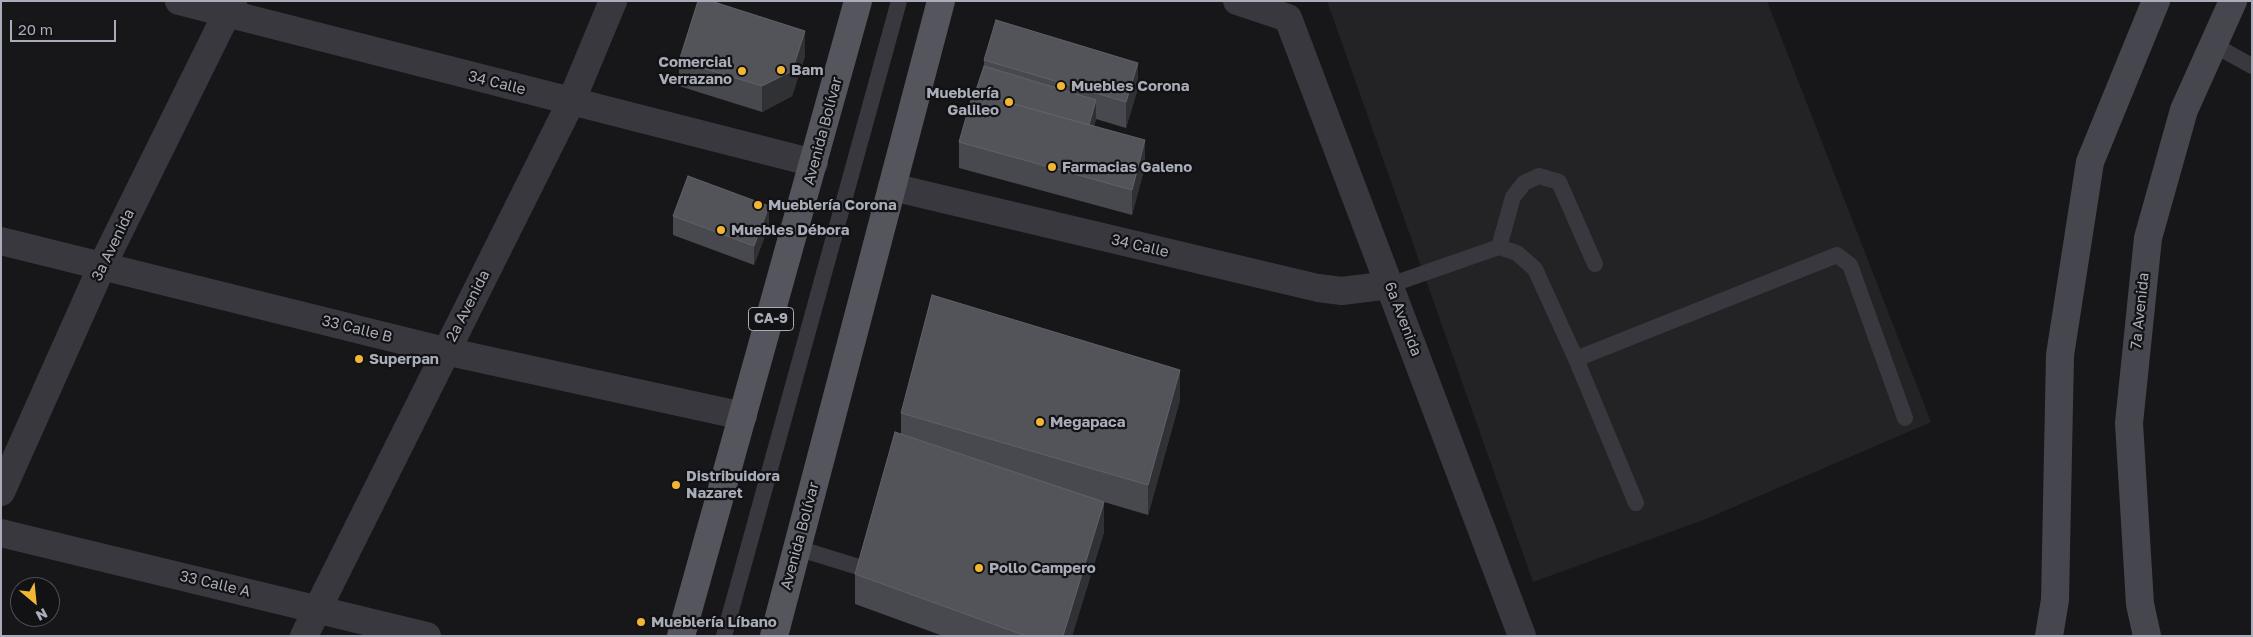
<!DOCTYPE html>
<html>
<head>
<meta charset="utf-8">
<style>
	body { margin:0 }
	#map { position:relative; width:2253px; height:637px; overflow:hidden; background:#171719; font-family:"Golos Text",sans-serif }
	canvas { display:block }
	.frame { position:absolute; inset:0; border:2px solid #a9adb9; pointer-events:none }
	.north { position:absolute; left:10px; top:577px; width:50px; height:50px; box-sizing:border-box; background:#121214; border:1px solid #4e5056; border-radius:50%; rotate:152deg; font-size:14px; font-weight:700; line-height:20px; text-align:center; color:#a9adb9 }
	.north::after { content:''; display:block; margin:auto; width:18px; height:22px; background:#f2b635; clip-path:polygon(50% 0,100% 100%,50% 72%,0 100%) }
	.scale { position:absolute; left:10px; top:20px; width:106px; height:22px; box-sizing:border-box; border:2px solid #a9adb9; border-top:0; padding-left:6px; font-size:15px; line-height:18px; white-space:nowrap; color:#a9adb9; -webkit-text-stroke:4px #121214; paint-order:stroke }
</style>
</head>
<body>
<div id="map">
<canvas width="2253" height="637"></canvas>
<div class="frame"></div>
<div class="north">N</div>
<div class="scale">20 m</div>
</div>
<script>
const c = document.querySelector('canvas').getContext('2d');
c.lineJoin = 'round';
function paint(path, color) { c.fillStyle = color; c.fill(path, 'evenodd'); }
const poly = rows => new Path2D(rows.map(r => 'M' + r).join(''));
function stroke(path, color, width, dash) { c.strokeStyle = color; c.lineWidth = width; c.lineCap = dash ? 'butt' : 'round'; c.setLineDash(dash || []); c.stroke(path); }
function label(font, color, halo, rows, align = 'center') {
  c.font = font + ' "Golos Text",sans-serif'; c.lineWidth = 4.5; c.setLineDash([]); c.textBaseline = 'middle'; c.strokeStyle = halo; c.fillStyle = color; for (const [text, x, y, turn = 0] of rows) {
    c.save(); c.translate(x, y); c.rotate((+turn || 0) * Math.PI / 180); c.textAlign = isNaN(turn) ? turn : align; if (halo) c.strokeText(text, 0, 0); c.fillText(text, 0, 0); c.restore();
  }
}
const built = poly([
	[1327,1,1767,1,1931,422,1706,519,1533,582]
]);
const service = poly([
	[2214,45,2252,66],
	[1499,247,1513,197,1524,183,1539,176,1559,182,1595,264],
	[1390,285,1499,247,1517,253,1535,269,1576,359,1636,503],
	[1576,359,1837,255,1850,265,1905,418],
	[797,548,878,573],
	[724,636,899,1]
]);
const minor = poly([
	[179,1,814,163],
	[892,187,1318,288,1342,291,1390,285],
	[1,241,445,351,743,416],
	[1,492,102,266,233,1],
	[304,636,571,102,613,1]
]);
const tertiary = poly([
	[1237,1,1288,18,1522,636],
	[1,533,427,636]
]);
const secondary = poly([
	[2049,636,2055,600,2060,355,2090,162,2156,1],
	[2147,636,2140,604,2129,423,2148,238,2184,110,2233,1]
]);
const primary = poly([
	[681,636,858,1],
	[774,636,941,1]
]);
const wall = poly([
	[805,56,792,96,762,112,679,86,679,61],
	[984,60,1138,88,1126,128,1096,119,1094,126,1145,166,1132,215,959,168,959,142,984,66],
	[673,216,769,225,754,265,673,235],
	[1180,400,1148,515,1104,502,1104,532,1072,636,943,636,855,604,855,574,901,434,901,413]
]);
const shadedWall = poly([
	[805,31,805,56,792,96,762,112,762,86],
	[1138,63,1138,88,1126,128,1126,102],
	[1096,100,1096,119,1087,150,1087,132],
	[1145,140,1145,166,1132,215,1132,190],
	[769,206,769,225,754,265,754,246],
	[1180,370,1180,400,1148,515,1148,485],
	[1104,502,1104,532,1072,636,1063,636]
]);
const building = poly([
	[698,1,711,1,805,31,792,71,762,86,679,61,698,1],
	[996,20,1138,63,1126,102,984,60,996,20],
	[984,66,1096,100,1089,125,975,93,984,66],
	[973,93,1145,140,1132,190,959,142,973,93],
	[688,176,769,206,754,246,673,216,688,176],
	[932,295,1180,370,1148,485,901,413,932,295],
	[895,432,1104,502,1063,636,1026,636,855,574,895,432]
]);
const markers = [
	[781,70,5,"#f2b635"],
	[742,71,5,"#f2b635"],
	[1061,86,5,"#f2b635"],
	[1009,102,5,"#f2b635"],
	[1052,167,5,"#f2b635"],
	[758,205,5,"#f2b635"],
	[721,230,5,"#f2b635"],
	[359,359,5,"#f2b635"],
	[1040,422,5,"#f2b635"],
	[676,485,5,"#f2b635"],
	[979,568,5,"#f2b635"],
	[641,622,5,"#f2b635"]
];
const shields = [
	[771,319,45]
];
const shieldNames = [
	["CA-9",771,319]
];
const poiNames = [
	["Comercial",732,62,"right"],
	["Verrazano",732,79,"right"],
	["Bam",791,70],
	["Muebles Corona",1071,86],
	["Mueblería",999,93,"right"],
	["Galileo",999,110,"right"],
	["Farmacias Galeno",1062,167],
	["Mueblería Corona",768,205],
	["Muebles Débora",731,230],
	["Superpan",369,359],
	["Megapaca",1050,422],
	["Distribuidora",686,476],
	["Nazaret",686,493],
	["Pollo Campero",989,568],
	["Mueblería Líbano",651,622]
];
const streetNames = [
	["34 Calle",497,83,14],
	["Avenida Bolívar",823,131,-75],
	["3a Avenida",113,245,-64],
	["34 Calle",1140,246,13],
	["2a Avenida",468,306,-63],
	["7a Avenida",2140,311,-84],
	["6a Avenida",1403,319,69],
	["33 Calle B",357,329,14],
	["Avenida Bolívar",800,536,-75],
	["33 Calle A",215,584,13]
];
paint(built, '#232326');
stroke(service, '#38383e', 16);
stroke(minor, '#38383e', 28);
stroke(tertiary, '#38383e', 28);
stroke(secondary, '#46474e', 28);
stroke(primary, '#54555d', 28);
paint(wall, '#48494e');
paint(shadedWall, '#303134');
paint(building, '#53545a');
stroke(building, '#606268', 1);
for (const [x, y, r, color] of markers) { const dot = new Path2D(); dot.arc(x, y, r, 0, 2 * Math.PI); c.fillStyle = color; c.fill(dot); stroke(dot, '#121214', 2); }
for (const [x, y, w] of shields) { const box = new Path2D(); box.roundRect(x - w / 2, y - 11.5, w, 23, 4); c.fillStyle = '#121214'; c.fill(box); stroke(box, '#a9adb9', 1); }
label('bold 14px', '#a9adb9', null, shieldNames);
label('bold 15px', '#a9adb9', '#121214', poiNames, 'left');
label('15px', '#a9adb9', '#121214', streetNames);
</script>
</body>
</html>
